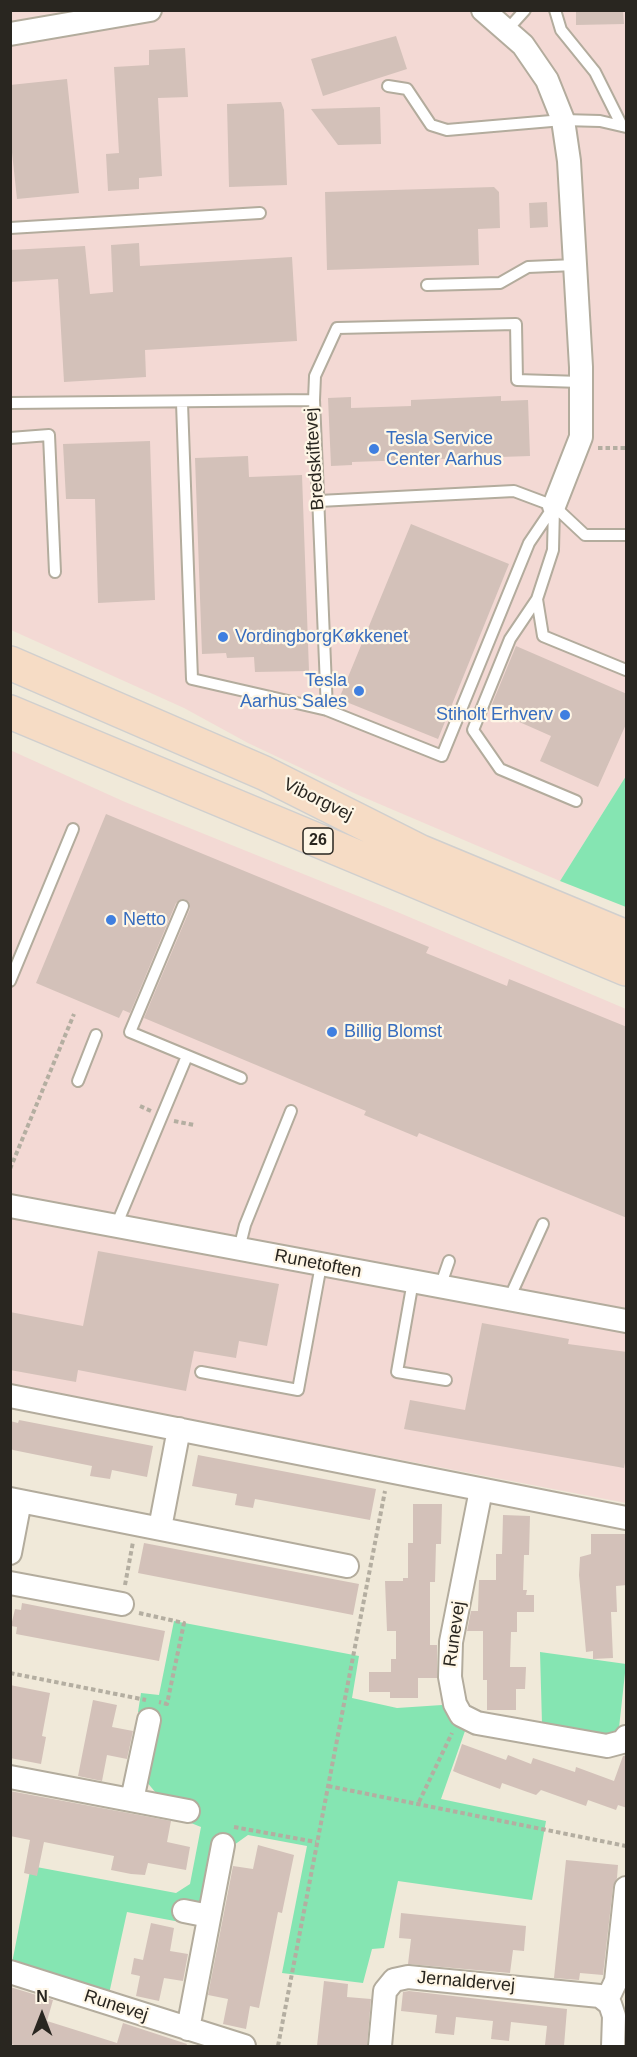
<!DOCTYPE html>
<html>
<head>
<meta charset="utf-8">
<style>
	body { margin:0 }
	#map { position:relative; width:637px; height:2057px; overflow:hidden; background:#f0e9d9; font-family:Arial,sans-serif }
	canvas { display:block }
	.frame { position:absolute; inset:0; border:12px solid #292620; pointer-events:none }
	.north { position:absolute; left:12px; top:1985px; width:60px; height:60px; -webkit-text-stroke:4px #fef6e6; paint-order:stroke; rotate:0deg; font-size:16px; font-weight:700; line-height:24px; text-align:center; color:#292620 }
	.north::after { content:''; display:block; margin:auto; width:21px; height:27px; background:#292620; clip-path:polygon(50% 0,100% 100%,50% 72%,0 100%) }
</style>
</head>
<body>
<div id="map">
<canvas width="637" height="2057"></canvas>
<div class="frame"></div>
<div class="north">N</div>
</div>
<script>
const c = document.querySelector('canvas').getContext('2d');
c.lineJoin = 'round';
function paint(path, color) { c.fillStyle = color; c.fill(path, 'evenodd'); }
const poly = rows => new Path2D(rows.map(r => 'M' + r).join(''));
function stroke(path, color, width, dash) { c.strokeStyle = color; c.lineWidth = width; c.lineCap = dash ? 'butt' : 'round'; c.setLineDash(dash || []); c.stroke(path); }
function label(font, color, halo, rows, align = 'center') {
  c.font = font + ' Arial,sans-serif'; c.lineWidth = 4.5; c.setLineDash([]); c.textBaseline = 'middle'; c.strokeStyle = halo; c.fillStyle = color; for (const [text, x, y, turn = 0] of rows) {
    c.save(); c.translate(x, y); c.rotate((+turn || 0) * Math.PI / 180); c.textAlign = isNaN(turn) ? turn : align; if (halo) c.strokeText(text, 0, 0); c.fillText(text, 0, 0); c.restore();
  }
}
const commercial = poly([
	[11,11,626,11,626,776,560,881,356,794,248,743,184,708,11,630],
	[10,750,125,802,395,911,626,1009,626,1503,11,1385]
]);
const green = poly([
	[626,776,626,907,560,881],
	[174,1621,359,1656,352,1698,397,1708,442,1705,465,1731,441,1799,546,1821,532,1900,398,1881,384,1948,372,1949,363,1983,282,1973,307,1846,248,1835,234,1845,216,1841,201,1904,184,1902,180,1922,127,1912,109,1994,12,1963,31,1866,176,1893,190,1884,201,1827,191,1823,194,1801,156,1793,146,1781,158,1714,138,1712,141,1693,159,1695],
	[540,1652,626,1664,618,1737,542,1724]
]);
const building = poly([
	[576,10,623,10,624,24,576,25],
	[396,36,407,69,323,96,311,59],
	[185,48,188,97,158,98,162,176,139,178,139,189,108,191,106,154,119,153,114,67,149,65,149,50],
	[67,79,79,193,17,199,10,134,10,85],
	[281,102,284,110,287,185,229,187,227,104],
	[380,107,381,144,338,145,311,109],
	[494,187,499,192,500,228,478,229,479,265,327,270,325,192],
	[547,202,548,227,530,228,529,203],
	[139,243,140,266,292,257,297,341,145,350,146,377,64,382,58,279,10,282,10,250,85,246,90,294,113,292,111,245],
	[501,396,501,401,528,400,530,456,352,462,352,465,331,466,328,398,351,397,351,408,411,406,411,400],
	[150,441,155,600,98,603,95,499,66,499,63,444],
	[248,456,249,477,302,475,309,671,255,672,254,657,227,658,226,653,202,654,195,458],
	[411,524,509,564,438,739,339,699],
	[516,646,627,694,627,722,598,787,540,761,551,736,490,709],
	[106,814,429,947,426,953,507,986,509,979,627,1027,627,1218,419,1133,417,1137,364,1115,366,1111,144,1018,190,909,189,902,185,899,176,903,130,1013,123,1010,119,1018,36,983],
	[98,1251,279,1284,267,1346,239,1341,236,1358,194,1351,186,1391,78,1370,76,1382,10,1370,10,1312,83,1326],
	[482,1323,569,1339,568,1344,627,1352,627,1452,624,1468,404,1429,410,1400,465,1410],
	[19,1420,153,1446,147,1477,112,1470,110,1479,90,1476,92,1466,13,1450,10,1448,10,1421,18,1423],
	[198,1455,376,1489,370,1520,255,1499,253,1508,235,1505,237,1494,192,1486],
	[413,1504,442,1504,441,1544,436,1544,435,1582,430,1582,430,1645,437,1645,437,1678,418,1678,418,1698,390,1698,390,1692,369,1692,369,1672,391,1672,391,1659,396,1659,396,1631,387,1631,385,1581,403,1581,403,1578,408,1578,408,1543,413,1543],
	[503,1515,530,1516,529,1555,524,1555,523,1590,527,1590,526,1595,534,1595,534,1612,517,1612,517,1632,511,1632,510,1667,526,1667,525,1689,516,1689,516,1710,487,1710,487,1680,483,1680,483,1631,467,1631,471,1611,478,1611,479,1580,496,1580,496,1554,502,1554],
	[591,1534,625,1534,627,1585,616,1586,617,1612,611,1612,613,1658,593,1659,593,1651,586,1652,579,1575,580,1557,591,1554],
	[144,1543,359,1584,353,1615,138,1573],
	[22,1603,165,1631,159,1661,16,1634,17,1627,11,1626,15,1609,21,1610],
	[10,1685,50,1693,42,1736,46,1737,41,1764,10,1758],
	[93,1700,117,1705,112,1727,133,1731,127,1759,107,1755,102,1781,78,1776],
	[462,1744,506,1760,508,1755,531,1764,533,1758,575,1772,576,1767,614,1781,623,1756,627,1755,627,1808,618,1805,616,1810,588,1800,586,1806,541,1790,536,1795,502,1783,500,1789,460,1774,453,1771],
	[10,1791,171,1821,167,1842,190,1847,186,1870,148,1863,145,1875,131,1874,111,1870,114,1856,44,1842,37,1876,24,1873,30,1840,10,1836],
	[258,1845,294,1855,282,1913,278,1912,259,2008,250,2006,246,2029,223,2024,228,1999,208,1995,233,1866,253,1869],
	[566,1860,618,1865,617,1878,613,1887,603,1975,580,1973,579,1980,554,1978],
	[401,1913,526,1926,524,1951,513,1950,510,1973,408,1964,411,1939,399,1938],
	[151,1923,174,1928,170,1951,188,1954,183,1981,164,1978,159,2001,136,1996,140,1976,131,1974,134,1958,143,1960],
	[324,1981,348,1984,347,1997,371,1999,367,2046,317,2046],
	[10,1987,53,2000,47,2021,117,2043,123,2023,187,2044,186,2046,19,2046,10,2044],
	[409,1991,567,2009,564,2046,545,2045,547,2026,511,2022,509,2041,491,2039,493,2021,456,2017,454,2035,435,2033,437,2015,401,2011,403,1992]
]);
const path = poly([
	[598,448,626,448],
	[140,1106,151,1111],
	[174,1121,194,1125],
	[10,1169,74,1014],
	[125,1585,133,1542],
	[139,1613,184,1623,167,1704,159,1702],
	[10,1673,146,1700],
	[328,1786,626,1846],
	[419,1802,452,1733],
	[234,1827,316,1842],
	[278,2046,385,1491]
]);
const lane = poly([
	[555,10,561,30,595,72,622,126],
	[507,30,525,10],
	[388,86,407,89,431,125,447,130,563,120,600,121,626,127],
	[10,228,260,213],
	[427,285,500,283,528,267,575,265],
	[314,400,315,376,337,328,516,324,517,380,581,382],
	[10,403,314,400,327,710],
	[182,403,192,679,327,710,442,756,529,543,554,506],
	[10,438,49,435,55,572],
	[319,501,514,491,554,506,585,535,626,535],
	[554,507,553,550,537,599,543,636,626,670],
	[537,599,510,639,473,730,500,769,576,801],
	[183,906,130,1032,241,1078],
	[10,981,73,829],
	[78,1081,96,1035],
	[116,1226,187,1056],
	[239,1249,245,1225,291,1111],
	[413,1281,397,1372,446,1380],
	[440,1287,449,1261],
	[509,1299,543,1224],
	[201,1372,298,1390,321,1265]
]);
const street = poly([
	[483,10,523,45,547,80,563,120,569,161,581,367,581,437,554,506],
	[10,34,150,10],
	[10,1206,626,1321],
	[10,1396,626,1518],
	[481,1490,451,1642,450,1677,455,1704,461,1715,477,1723,607,1746,622,1742,626,1737],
	[10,1499,347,1566],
	[160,1528,179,1429],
	[10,1553,20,1501],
	[10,1583,122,1604],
	[10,1777,188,1811],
	[132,1800,149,1720],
	[184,1911,209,1916],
	[10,1972,244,2046],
	[607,2000,616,1981,626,1888],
	[188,2029,223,1845],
	[380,2046,385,1991,394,1980,408,1977,600,1996,610,2004,614,2016,613,2046]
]);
const primary = poly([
	[10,663,264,773,421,852,626,937],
	[10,712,626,969]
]);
const markers = [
	[374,449,6,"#3f7fe0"],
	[223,637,6,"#3f7fe0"],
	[359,691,6,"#3f7fe0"],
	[565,715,6,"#3f7fe0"],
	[111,920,6,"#3f7fe0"],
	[332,1032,6,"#3f7fe0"]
];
const shields = [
	[318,841,30]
];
const shieldNames = [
	["26",318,841]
];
const shopNames = [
	["Tesla Service",386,439],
	["Center Aarhus",386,460],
	["VordingborgKøkkenet",235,637],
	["Tesla",347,681,"right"],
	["Aarhus Sales",347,702,"right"],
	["Stiholt Erhverv",553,715,"right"],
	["Netto",123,920],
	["Billig Blomst",344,1032]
];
const streetNames = [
	["Bredskiftevej",315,459,-94],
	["Viborgvej",318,800,26],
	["Runetoften",318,1264,11],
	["Runevej",455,1634,-82],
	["Jernaldervej",466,1982,5],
	["Runevej",116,2006,18]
];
paint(commercial, '#f3d9d4');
paint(green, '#85e5b2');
paint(building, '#d3c1b9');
stroke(lane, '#b3ac9d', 14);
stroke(street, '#b3ac9d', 26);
stroke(primary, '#d0cfce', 36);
stroke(path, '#b4aea1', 4, [4.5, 3]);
stroke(lane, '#fff', 10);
stroke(street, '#fff', 22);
stroke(primary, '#f6dcc5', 33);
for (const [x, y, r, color] of markers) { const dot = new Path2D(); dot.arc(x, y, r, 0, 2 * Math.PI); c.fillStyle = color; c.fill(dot); stroke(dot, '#fef6e6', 2); }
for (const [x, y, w] of shields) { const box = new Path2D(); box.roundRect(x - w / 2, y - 13, w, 26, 4.5); c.fillStyle = '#fef6e6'; c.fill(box); stroke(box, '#292620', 1.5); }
label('bold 16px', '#292620', null, shieldNames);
label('18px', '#366cbe', '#fef6e6', shopNames, 'left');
label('18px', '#292620', '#fef6e6', streetNames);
</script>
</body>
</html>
